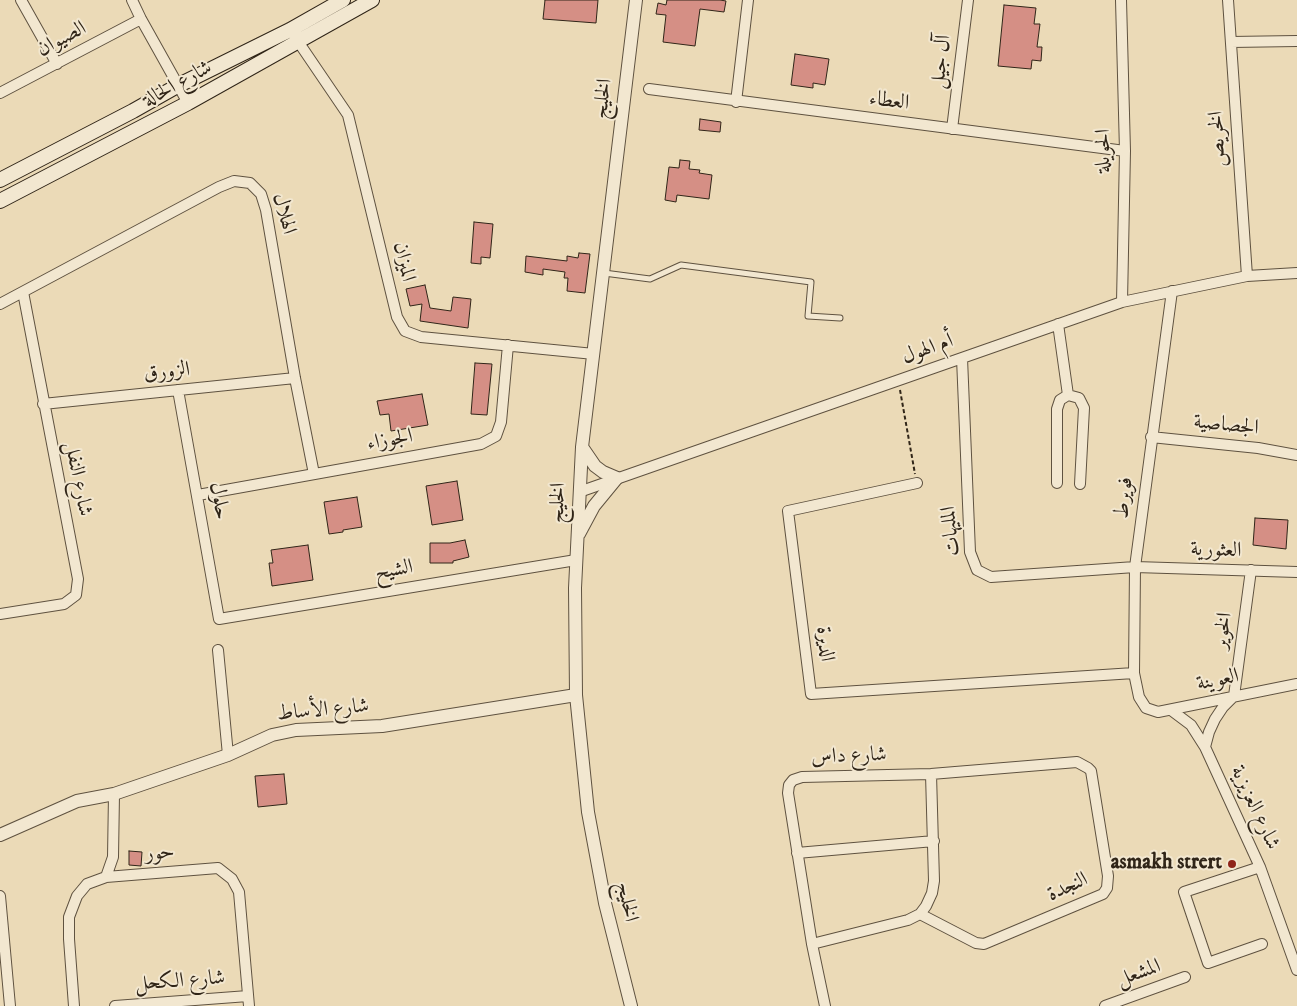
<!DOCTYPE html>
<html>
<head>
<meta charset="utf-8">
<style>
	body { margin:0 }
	canvas { display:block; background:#ebdab7 }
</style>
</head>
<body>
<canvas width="1297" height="1006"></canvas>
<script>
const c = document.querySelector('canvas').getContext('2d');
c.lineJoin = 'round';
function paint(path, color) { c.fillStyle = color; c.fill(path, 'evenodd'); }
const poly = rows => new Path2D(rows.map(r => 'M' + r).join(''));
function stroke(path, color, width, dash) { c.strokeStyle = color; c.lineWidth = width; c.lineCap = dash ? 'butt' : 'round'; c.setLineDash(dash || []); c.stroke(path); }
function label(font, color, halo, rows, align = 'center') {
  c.font = font + ' "IM FELL DW Pica",Amiri,serif'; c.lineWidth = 4; c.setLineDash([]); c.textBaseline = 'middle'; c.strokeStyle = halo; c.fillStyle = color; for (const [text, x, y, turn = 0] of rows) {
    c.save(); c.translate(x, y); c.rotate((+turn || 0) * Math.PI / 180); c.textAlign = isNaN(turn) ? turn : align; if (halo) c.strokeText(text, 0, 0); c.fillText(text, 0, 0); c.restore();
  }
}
const building = poly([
	[545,0,598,0,596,23,543,19,545,0],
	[667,0,720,0,726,1,724,12,700,9,695,46,663,42,666,15,656,14,658,3,666,5,667,0],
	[1004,5,1036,8,1034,24,1040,24,1037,47,1042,47,1041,61,1032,60,1031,69,998,66,1004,5],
	[795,54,829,59,825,85,813,83,813,88,791,85,795,54],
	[700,119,721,122,720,132,699,130,700,119],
	[680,160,690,161,689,169,700,170,699,173,712,175,709,199,677,195,676,202,665,200,669,167,679,168,680,160],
	[474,222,493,224,490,258,481,257,481,264,471,263,474,222],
	[579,253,590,254,585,293,567,291,568,278,564,278,565,272,543,269,543,275,525,272,526,256,567,261,567,256,578,258,579,253],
	[425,285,430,308,451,311,453,297,471,299,468,328,420,321,422,304,410,306,406,289,425,285],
	[475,363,492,364,487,415,471,414,475,363],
	[422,394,428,425,391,431,389,414,380,415,377,401,422,394],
	[457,481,463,520,432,525,426,486,457,481],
	[357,497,362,527,343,530,343,532,329,534,324,502,357,497],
	[1255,518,1288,520,1286,549,1253,545,1255,518],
	[465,540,469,557,453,561,453,563,430,563,430,543,450,543,465,540],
	[308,545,313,580,272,586,269,563,273,563,271,550,308,545],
	[284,774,287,804,258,807,255,776,284,774],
	[129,851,142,852,141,866,129,865,129,851]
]);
const path = poly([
	[900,390,915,474]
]);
const service = poly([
	[604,273,650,279,681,265,811,282,808,316,840,318]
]);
const minor = poly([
	[21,0,57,64],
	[132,0,141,19,188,103],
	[1121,0,1125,151,1122,302],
	[1228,0,1247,276],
	[295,37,348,115,397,317,405,331,421,337,594,354],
	[1231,42,1297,41],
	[649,89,1125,151],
	[0,93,141,19],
	[736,102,748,0],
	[952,129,968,0],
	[1172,291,1135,567,1134,673,1139,697,1146,708,1158,712,1297,684],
	[0,304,219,187,234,181,250,183,261,194,266,210,295,378,314,474],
	[1058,324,1068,395],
	[962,358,970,552,977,570,991,577,1135,567,1297,572],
	[178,390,219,619,576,560],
	[43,404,295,378],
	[1151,437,1258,448,1297,455],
	[917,483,788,511,811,694,1134,673],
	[1057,483,1057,409,1060,400,1068,395,1079,398,1084,408,1080,484],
	[579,492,1122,302,1247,276,1297,273],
	[198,495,481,444,496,436,501,422,508,345],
	[0,614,64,604,76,595,78,579,23,292],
	[218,650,228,755],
	[1171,710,1191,725,1205,747,1260,867,1297,970],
	[1205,747,1209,732,1215,719,1223,707,1234,696,1251,570],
	[797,853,934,841],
	[1260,867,1184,892,1208,963,1262,944],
	[106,877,113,857,114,794],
	[0,896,10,1006],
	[812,944,908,920,920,914,926,906,932,893,934,881,931,774],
	[74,1006,69,939,69,917,77,896,87,884,106,877,218,868,232,879,239,892,249,1006],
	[115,1006,248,996],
	[825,1006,812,944,788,793,789,785,793,780,802,777,931,774,1077,762,1088,768,1091,771,1108,876,1107,888,1103,894,984,944,976,943,920,914],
	[1105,1006,1185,977]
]);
const tertiary = poly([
	[579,534,594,506,617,478,603,472,595,466,582,447],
	[0,835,77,801,114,794,228,755,272,735,296,730,382,726,576,695],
	[631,1006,605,903,588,812,576,695,575,588,582,447,636,0]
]);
const secondary = poly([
	[0,180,133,111,179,85,290,30,343,0],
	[0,201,188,103,372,0]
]);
const markers = [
	[1232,864,5,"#8f2418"]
];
const streetNames = [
	["الصيوان",62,40,-28],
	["آل جيل",942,62,-83],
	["شارع الحالة",178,85,-29],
	["الخليج",604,99,-83],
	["العطاء",889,102,7],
	["الخريص",1219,139,-94],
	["الحويلة",1105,151,-90],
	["الهلال",283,214,75],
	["الميزان",403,262,77],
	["أم الهول",928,350,-20],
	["الزورق",167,373,-6],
	["الجصاصية",1226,426,6],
	["الجوزاء",390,441,-10],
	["شارع النفل",77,479,79],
	["فويرط",1125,498,-83],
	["حلول",218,501,80],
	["الخليج",559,503,-88],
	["المليهات",952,531,-96],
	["العثورية",1216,551,2],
	["الشيح",394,571,-10],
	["الخوير",1224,631,-82],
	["الديرة",824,644,83],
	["العوينة",1218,681,-12],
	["شارع الأساط",323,711,-5],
	["شارع داس",849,757,-2],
	["شارع العزيزية",1254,808,65],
	["حور",160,854,-5],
	["النجدة",1068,888,-25],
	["الخليج",626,902,78],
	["المشعل",1139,974,-20],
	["شارع الكحل",180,982,-4]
];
const poiNames = [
	["asmakh strert",1222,864]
];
paint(building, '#d58f85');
stroke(building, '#302518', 1);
stroke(service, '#5f5240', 7);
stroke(minor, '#5f5240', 12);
stroke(tertiary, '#5f5240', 14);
stroke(secondary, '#302518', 16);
stroke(path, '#302518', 2, [4, 2.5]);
stroke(service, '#f2e7d0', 5);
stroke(minor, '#f2e7d0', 10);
stroke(tertiary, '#f2e7d0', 12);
stroke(secondary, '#f2e7d0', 14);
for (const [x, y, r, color] of markers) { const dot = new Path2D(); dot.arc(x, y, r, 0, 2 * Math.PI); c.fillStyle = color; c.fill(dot); stroke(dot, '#f2e7d0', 2); }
label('21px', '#302518', '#f2e7d0', streetNames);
label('bold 21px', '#302518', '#f2e7d0', poiNames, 'right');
</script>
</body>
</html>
